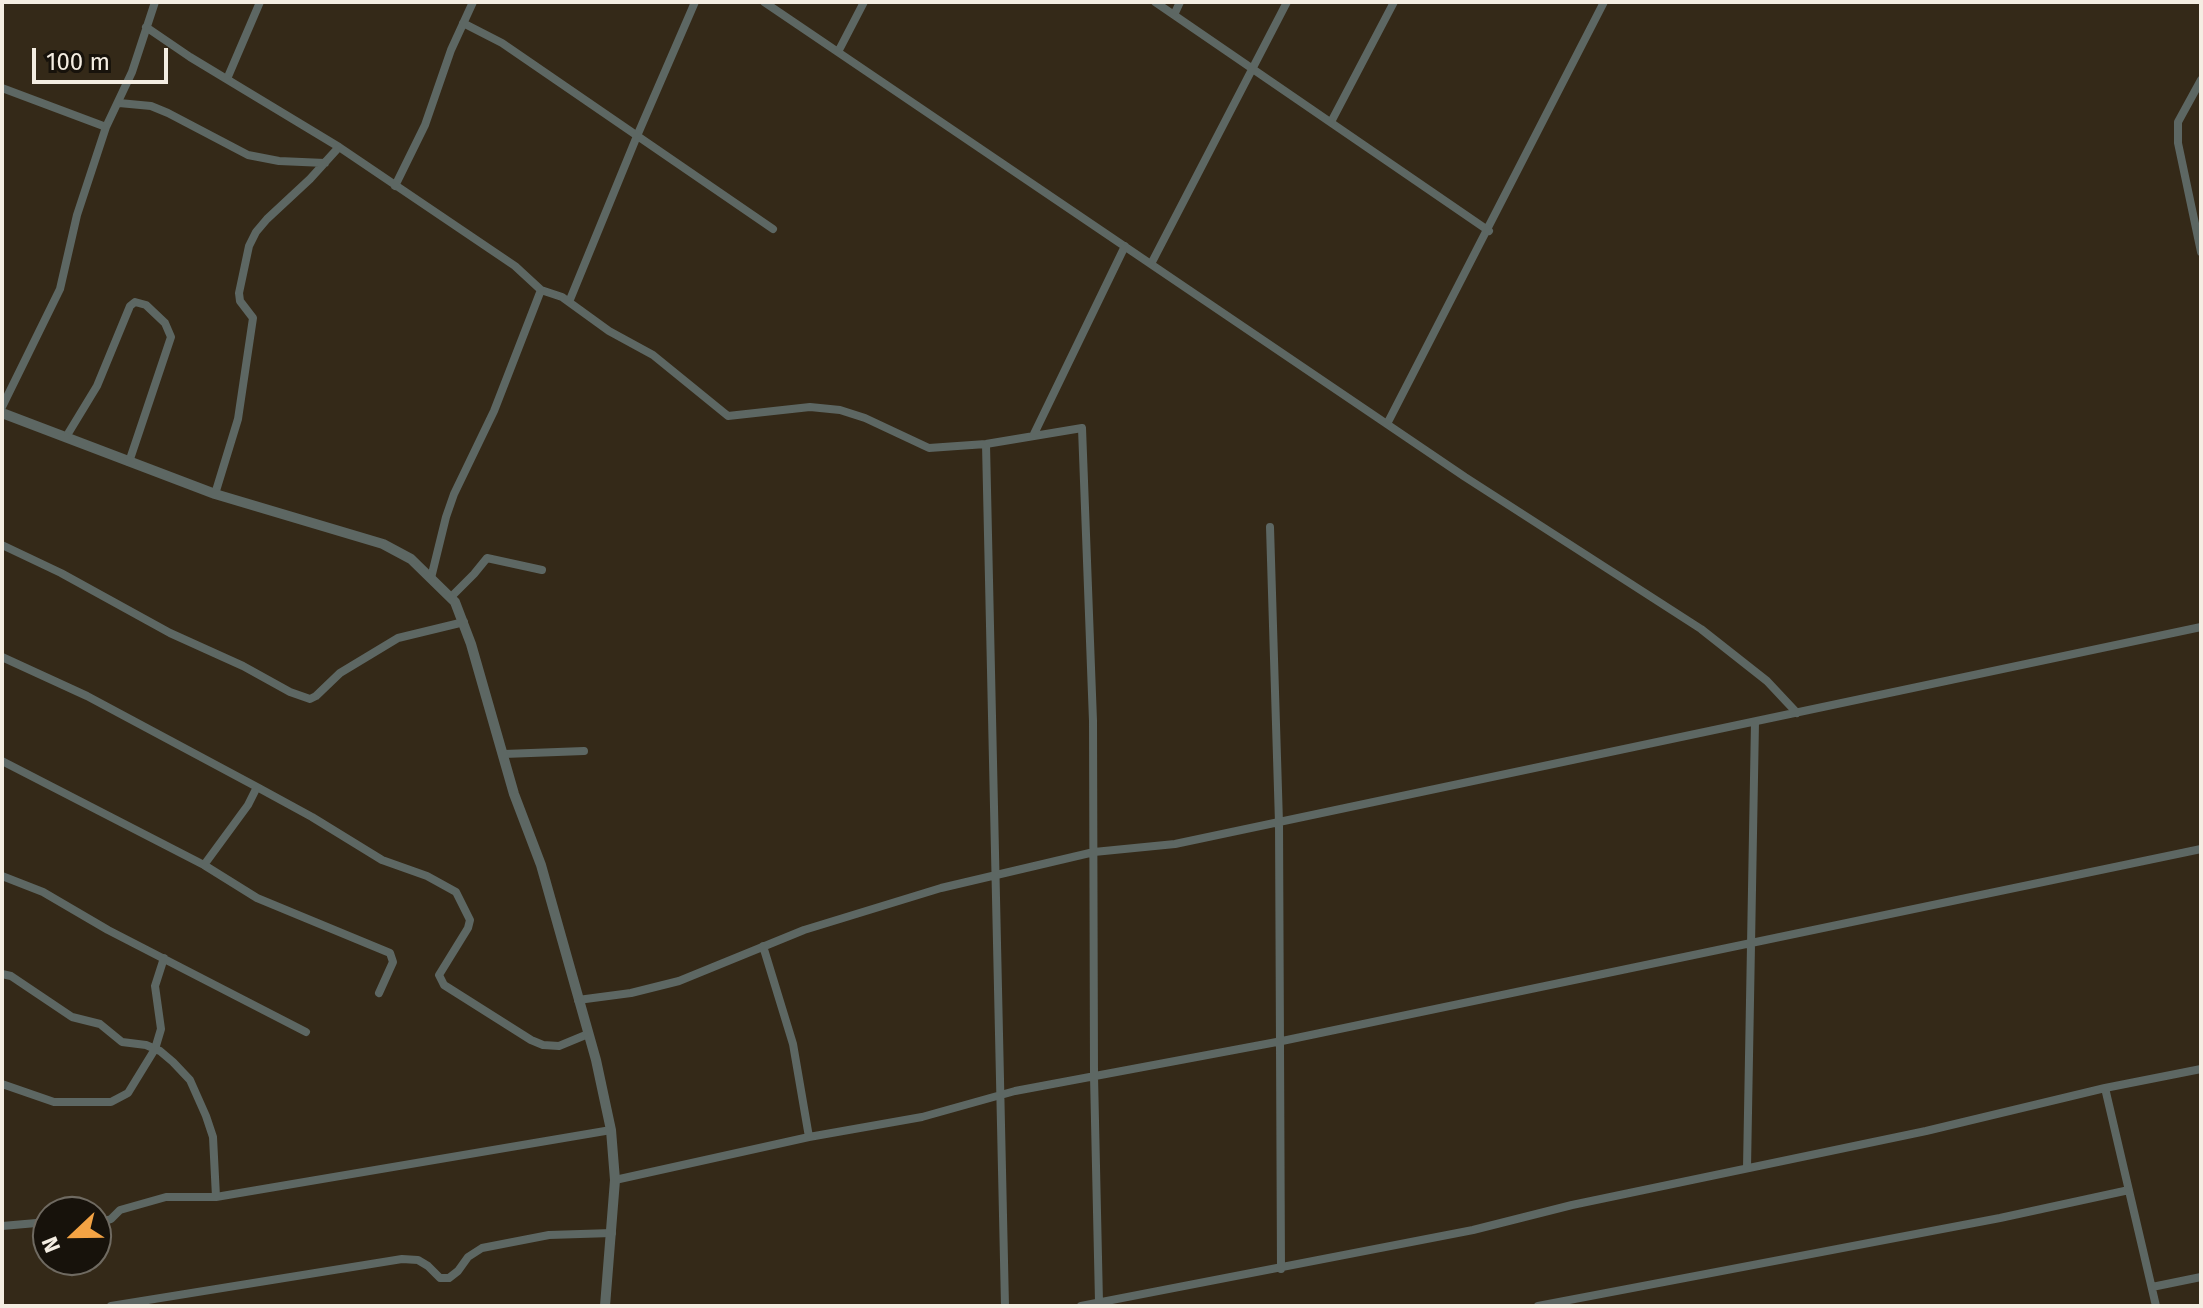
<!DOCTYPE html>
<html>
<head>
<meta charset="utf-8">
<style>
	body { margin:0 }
	#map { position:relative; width:2203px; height:1308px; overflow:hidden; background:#342918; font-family:"Fira Sans",sans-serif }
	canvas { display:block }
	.frame { position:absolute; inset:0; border:4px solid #f4ede2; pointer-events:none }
	.north { position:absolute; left:32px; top:1196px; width:80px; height:80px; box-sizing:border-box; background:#17120b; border:2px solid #6f6a61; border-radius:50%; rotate:248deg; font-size:22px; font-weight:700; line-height:32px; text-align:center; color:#f4ede2 }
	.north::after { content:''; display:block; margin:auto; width:28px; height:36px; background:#f4a344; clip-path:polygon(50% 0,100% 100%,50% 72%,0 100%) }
	.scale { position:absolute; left:32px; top:48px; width:136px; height:36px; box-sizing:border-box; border:4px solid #f4ede2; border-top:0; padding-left:10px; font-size:24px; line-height:28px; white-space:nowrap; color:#f4ede2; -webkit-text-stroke:6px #17120b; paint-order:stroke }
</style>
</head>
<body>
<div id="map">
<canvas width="2203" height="1308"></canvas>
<div class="frame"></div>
<div class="north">N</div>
<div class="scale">100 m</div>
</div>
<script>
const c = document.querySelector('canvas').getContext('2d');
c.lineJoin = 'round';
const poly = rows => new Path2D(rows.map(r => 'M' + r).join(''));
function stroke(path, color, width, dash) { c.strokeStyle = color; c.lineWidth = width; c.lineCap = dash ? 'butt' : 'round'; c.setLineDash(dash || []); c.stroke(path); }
const minor = poly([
	[764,2,1465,477,1701,629,1767,681,1797,713],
	[1155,2,1489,231],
	[1174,15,1180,2],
	[463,23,502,43,773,229],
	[146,27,190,57,339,147,515,266,541,290,562,297,609,331,653,355,728,416,810,407,840,410,865,418,929,448,986,444,1082,428,1093,721,1094,1076,1099,1302],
	[838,52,864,2],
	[227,79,260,2],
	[2201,80,2178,122,2178,143,2201,252],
	[2,88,106,127],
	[119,103,151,106,168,113,248,155,279,161,325,163],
	[1331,122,1394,2],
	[395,186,425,125,451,50,473,2],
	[1151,264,1287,2],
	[569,302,637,136,695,2],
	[2,407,60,289,77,215,106,127,132,72,155,2],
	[1387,424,1604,2],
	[1033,436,1125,246],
	[66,437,97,386,130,306,135,302,146,305,165,323,171,337,129,462],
	[986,444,1005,1306],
	[215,494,238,419,253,318,240,301,239,293,249,246,256,232,267,219,310,179,339,147],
	[1270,527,1279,823,1281,1269],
	[2,545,61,573,170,633,243,666,290,692,310,699,316,696,340,673,398,638,464,622],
	[431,578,446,517,454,494,494,411,541,290],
	[451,597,474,574,487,558,542,570],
	[2,657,87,696,257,787,248,805,204,865],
	[504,754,584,751],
	[2,761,204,865,257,898,390,953,393,962,379,993],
	[257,787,312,817,382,860,427,876,456,892,470,920,468,928,439,975,444,985,531,1040,543,1045,559,1046,588,1034],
	[2,876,43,892,108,930,306,1032],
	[763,946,793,1044,809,1137],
	[2,974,11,976,72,1017,100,1024,122,1042,146,1045,160,1051,173,1062,190,1080,206,1116,213,1137,216,1197],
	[578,1000,631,993,679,981,804,930,941,888,1094,852,1175,844,2201,627],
	[2,1084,54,1102,111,1102,128,1093,155,1049,161,1029,155,986,164,958],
	[2105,1088,2156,1306],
	[1747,1168,1755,722],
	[615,1180,809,1137,922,1117,1015,1091,1282,1041,2201,849],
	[96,1224,111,1219,120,1210,166,1197,216,1197,611,1130],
	[2,1226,48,1222],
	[2152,1287,2201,1277],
	[111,1306,402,1259,418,1260,428,1266,440,1278,449,1278,458,1271,468,1257,482,1248,549,1235,612,1233],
	[1081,1306,1473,1230,1572,1205,1926,1131,2105,1088,2201,1069],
	[1538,1306,2000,1218,2129,1190]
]);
const tertiary = poly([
	[2,413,215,494,383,544,411,559,455,602,471,644,514,794,541,865,596,1060,611,1130,615,1180,605,1306]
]);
stroke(minor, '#5d6763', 8);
stroke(tertiary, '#5d6763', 10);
</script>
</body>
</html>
